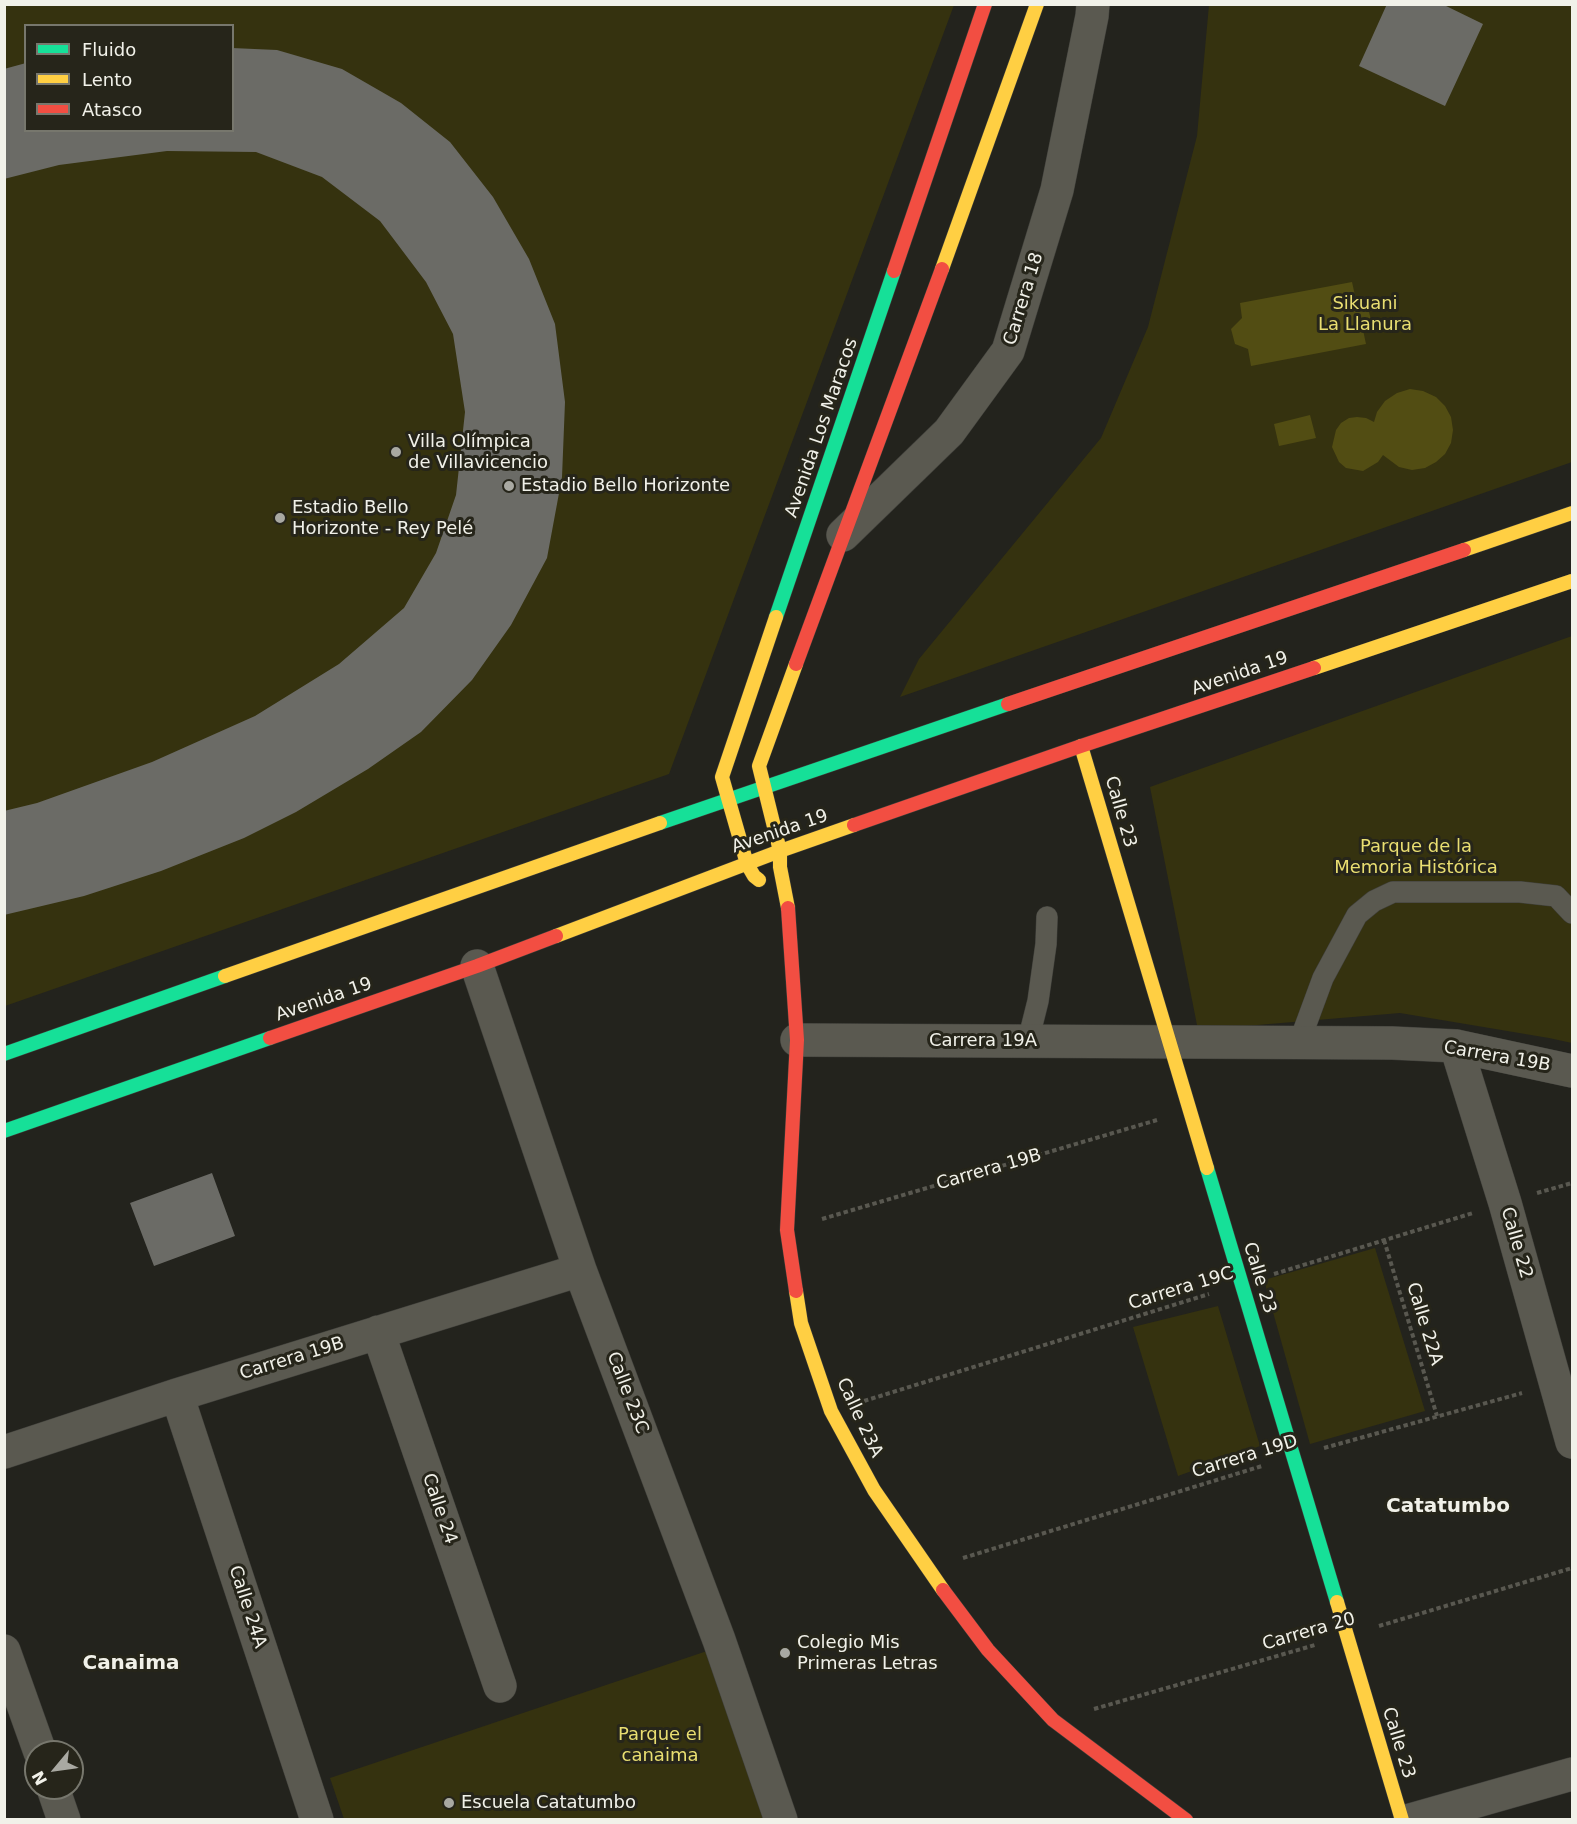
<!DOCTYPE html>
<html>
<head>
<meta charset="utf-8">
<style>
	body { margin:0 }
	#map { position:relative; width:1577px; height:1824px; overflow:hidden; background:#23231d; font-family:"DejaVu Sans",sans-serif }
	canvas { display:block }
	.frame { position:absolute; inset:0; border:6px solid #f1f1e9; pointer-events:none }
	.legend { position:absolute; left:24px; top:24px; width:210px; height:108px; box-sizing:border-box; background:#26251a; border:2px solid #77776d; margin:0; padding:8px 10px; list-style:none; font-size:18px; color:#f1f1e9 }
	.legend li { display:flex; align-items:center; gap:12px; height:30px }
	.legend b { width:30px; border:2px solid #77776d }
	.north { position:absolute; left:24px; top:1740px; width:60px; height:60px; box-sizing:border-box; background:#26251a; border:2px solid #77776d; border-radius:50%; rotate:241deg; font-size:16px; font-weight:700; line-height:24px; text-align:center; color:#f1f1e9 }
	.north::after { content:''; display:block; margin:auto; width:21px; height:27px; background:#a9a9a2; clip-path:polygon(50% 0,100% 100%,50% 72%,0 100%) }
</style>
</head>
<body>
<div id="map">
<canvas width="1577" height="1824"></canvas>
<div class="frame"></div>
<ul class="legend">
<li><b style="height:8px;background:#16e098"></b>Fluido</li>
<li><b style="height:8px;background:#ffcf43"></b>Lento</li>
<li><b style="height:8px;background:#f24e42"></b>Atasco</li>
</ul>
<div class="north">N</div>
</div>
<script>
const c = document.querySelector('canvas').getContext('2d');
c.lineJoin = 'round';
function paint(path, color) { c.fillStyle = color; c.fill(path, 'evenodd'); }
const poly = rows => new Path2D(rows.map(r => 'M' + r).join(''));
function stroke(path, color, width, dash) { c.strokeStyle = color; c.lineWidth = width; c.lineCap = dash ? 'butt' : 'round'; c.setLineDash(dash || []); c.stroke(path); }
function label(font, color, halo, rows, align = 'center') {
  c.font = font + ' "DejaVu Sans",sans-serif'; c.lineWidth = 6; c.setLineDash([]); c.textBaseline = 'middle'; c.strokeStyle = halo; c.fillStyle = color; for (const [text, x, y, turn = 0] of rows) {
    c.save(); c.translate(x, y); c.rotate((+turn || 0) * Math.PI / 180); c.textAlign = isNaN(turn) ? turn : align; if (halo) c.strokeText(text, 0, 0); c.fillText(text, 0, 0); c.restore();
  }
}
const green = poly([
	[4,5,954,5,669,774,5,1006],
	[26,26,232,26,232,130,26,130],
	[1209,5,1572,5,1572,462,900,697,919,659,1101,438,1148,327,1197,136],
	[1572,636,1572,1043,1549,1038,1400,1013,1198,1030,1150,787],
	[1375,1248,1425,1411,1310,1444,1264,1280],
	[1218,1306,1260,1446,1178,1476,1133,1327],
	[710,1650,766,1819,344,1819,330,1778]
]);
const water = poly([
	[1352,282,1356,300,1367,304,1371,320,1363,330,1366,344,1251,366,1248,349,1235,344,1231,329,1242,318,1240,303],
	[1410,389,1423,391,1436,397,1445,406,1451,417,1453,430,1451,443,1445,454,1436,462,1425,468,1412,470,1399,467,1383,455,1378,462,1363,471,1346,468,1339,462,1332,447,1336,430,1341,423,1349,418,1357,417,1366,418,1374,422,1377,412,1385,401,1397,393],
	[1310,415,1316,438,1279,446,1274,424]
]);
const building = poly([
	[1387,4,1442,4,1483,24,1445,106,1359,66],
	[232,48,277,50,342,69,401,103,450,142,493,197,529,259,555,324,565,402,562,477,547,558,511,625,472,680,421,732,368,769,296,812,244,838,161,871,84,896,4,915,4,811,37,803,152,762,255,716,339,664,404,608,436,553,456,495,465,412,453,334,426,282,380,221,322,177,256,152,167,151,59,165,4,179,4,69,26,63,26,130,232,130],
	[212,1173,235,1236,154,1266,130,1203]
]);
const path = poly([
	[1537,1193,1572,1183],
	[822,1219,1157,1120],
	[1384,1240,1437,1416],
	[1274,1274,1473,1213],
	[864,1401,1209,1294],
	[1324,1448,1522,1393],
	[963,1558,1262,1466],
	[1379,1626,1572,1568],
	[1094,1709,1315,1645]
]);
const lane = poly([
	[1028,1041,1038,1001,1046,944,1047,917],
	[1299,1043,1323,978,1357,915,1374,901,1393,892,1520,892,1556,896,1572,913]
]);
const street = poly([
	[843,535,949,432,1008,351,1057,190,1092,16,1093,4],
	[477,966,580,1270,719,1640,781,1820],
	[797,1040,1392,1043,1456,1046,1572,1071],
	[1456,1046,1505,1203,1572,1442],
	[378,1332,500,1686],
	[177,1395,317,1820],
	[4,1452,177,1395,580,1270],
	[4,1651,40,1752],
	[53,1788,64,1820],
	[1410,1820,1572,1774]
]);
const fast = poly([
	[776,617,894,271],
	[660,823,1008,704],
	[4,1054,225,976],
	[4,1131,270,1038],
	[1207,1168,1337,1602]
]);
const slow = poly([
	[942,269,1037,4],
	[1464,550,1572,513],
	[1314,668,1572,581],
	[1081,746,1207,1168],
	[759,880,754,876,747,864,722,777,776,617],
	[788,908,780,867,780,851,759,766,796,664],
	[556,936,780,851,854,825],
	[225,976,660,823],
	[796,1291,801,1323,831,1411,874,1490,943,1590],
	[1337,1602,1402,1820]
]);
const jam = poly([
	[894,271,985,4],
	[796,664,942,269],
	[1008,704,1464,550],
	[854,825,1081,746,1314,668],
	[788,908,797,1040,787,1230,796,1291],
	[270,1038,477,966,556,936],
	[943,1590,988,1650,1053,1720,1186,1820]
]);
const markers = [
	[396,452,6,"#a9a9a2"],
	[509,486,6,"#a9a9a2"],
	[280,518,6,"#a9a9a2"],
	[785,1653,6,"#a9a9a2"],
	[449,1803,6,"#a9a9a2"]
];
const streetNames = [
	["Carrera 18",1024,299,-73],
	["Avenida Los Maracos",822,428,-71],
	["Avenida 19",1240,674,-19],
	["Calle 23",1120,812,74],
	["Avenida 19",780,832,-19],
	["Avenida 19",324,1000,-19],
	["Carrera 19A",983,1041],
	["Carrera 19B",1497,1057,10],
	["Carrera 19B",989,1170,-16],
	["Calle 22",1516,1243,74],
	["Calle 23",1259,1278,73],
	["Carrera 19C",1181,1289,-17],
	["Calle 22A",1424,1324,73],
	["Carrera 19B",292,1359,-17],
	["Calle 23C",627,1393,69],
	["Calle 23A",859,1418,65],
	["Carrera 19D",1245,1457,-17],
	["Calle 24",439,1509,71],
	["Calle 24A",247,1607,72],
	["Carrera 20",1309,1632,-16],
	["Calle 23",1398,1743,73]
];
const parkNames = [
	["Sikuani",1365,304],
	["La Llanura",1365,325],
	["Parque de la",1416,847],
	["Memoria Histórica",1416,868],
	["Parque el",660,1735],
	["canaima",660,1756]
];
const poiNames = [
	["Villa Olímpica",408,442],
	["de Villavicencio",408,463],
	["Estadio Bello Horizonte",521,486],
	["Estadio Bello",292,508],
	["Horizonte - Rey Pelé",292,529],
	["Colegio Mis",797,1643],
	["Primeras Letras",797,1664],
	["Escuela Catatumbo",461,1803]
];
const neighbourhoodNames = [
	["Catatumbo",1448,1507],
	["Canaima",131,1664]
];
paint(green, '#35320f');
paint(water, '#524d13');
paint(building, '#6b6b66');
stroke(lane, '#3f3f3a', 22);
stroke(street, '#3f3f3a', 34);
stroke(fast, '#3f3f3a', 15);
stroke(slow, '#3f3f3a', 15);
stroke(jam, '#3f3f3a', 15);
stroke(path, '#595850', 4, [4.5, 3]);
stroke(lane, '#5a5950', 21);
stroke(street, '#5a5950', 33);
stroke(fast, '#16e098', 14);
stroke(slow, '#ffcf43', 14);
stroke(jam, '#f24e42', 14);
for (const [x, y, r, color] of markers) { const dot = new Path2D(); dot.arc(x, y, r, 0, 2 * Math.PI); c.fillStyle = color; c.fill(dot); stroke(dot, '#26251a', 2); }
label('18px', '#f1f1e9', '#26251a', streetNames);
label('18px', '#e9de71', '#26251a', parkNames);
label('18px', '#f1f1e9', '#26251a', poiNames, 'left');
label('bold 20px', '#f1f1e9', '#26251a', neighbourhoodNames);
</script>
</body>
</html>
